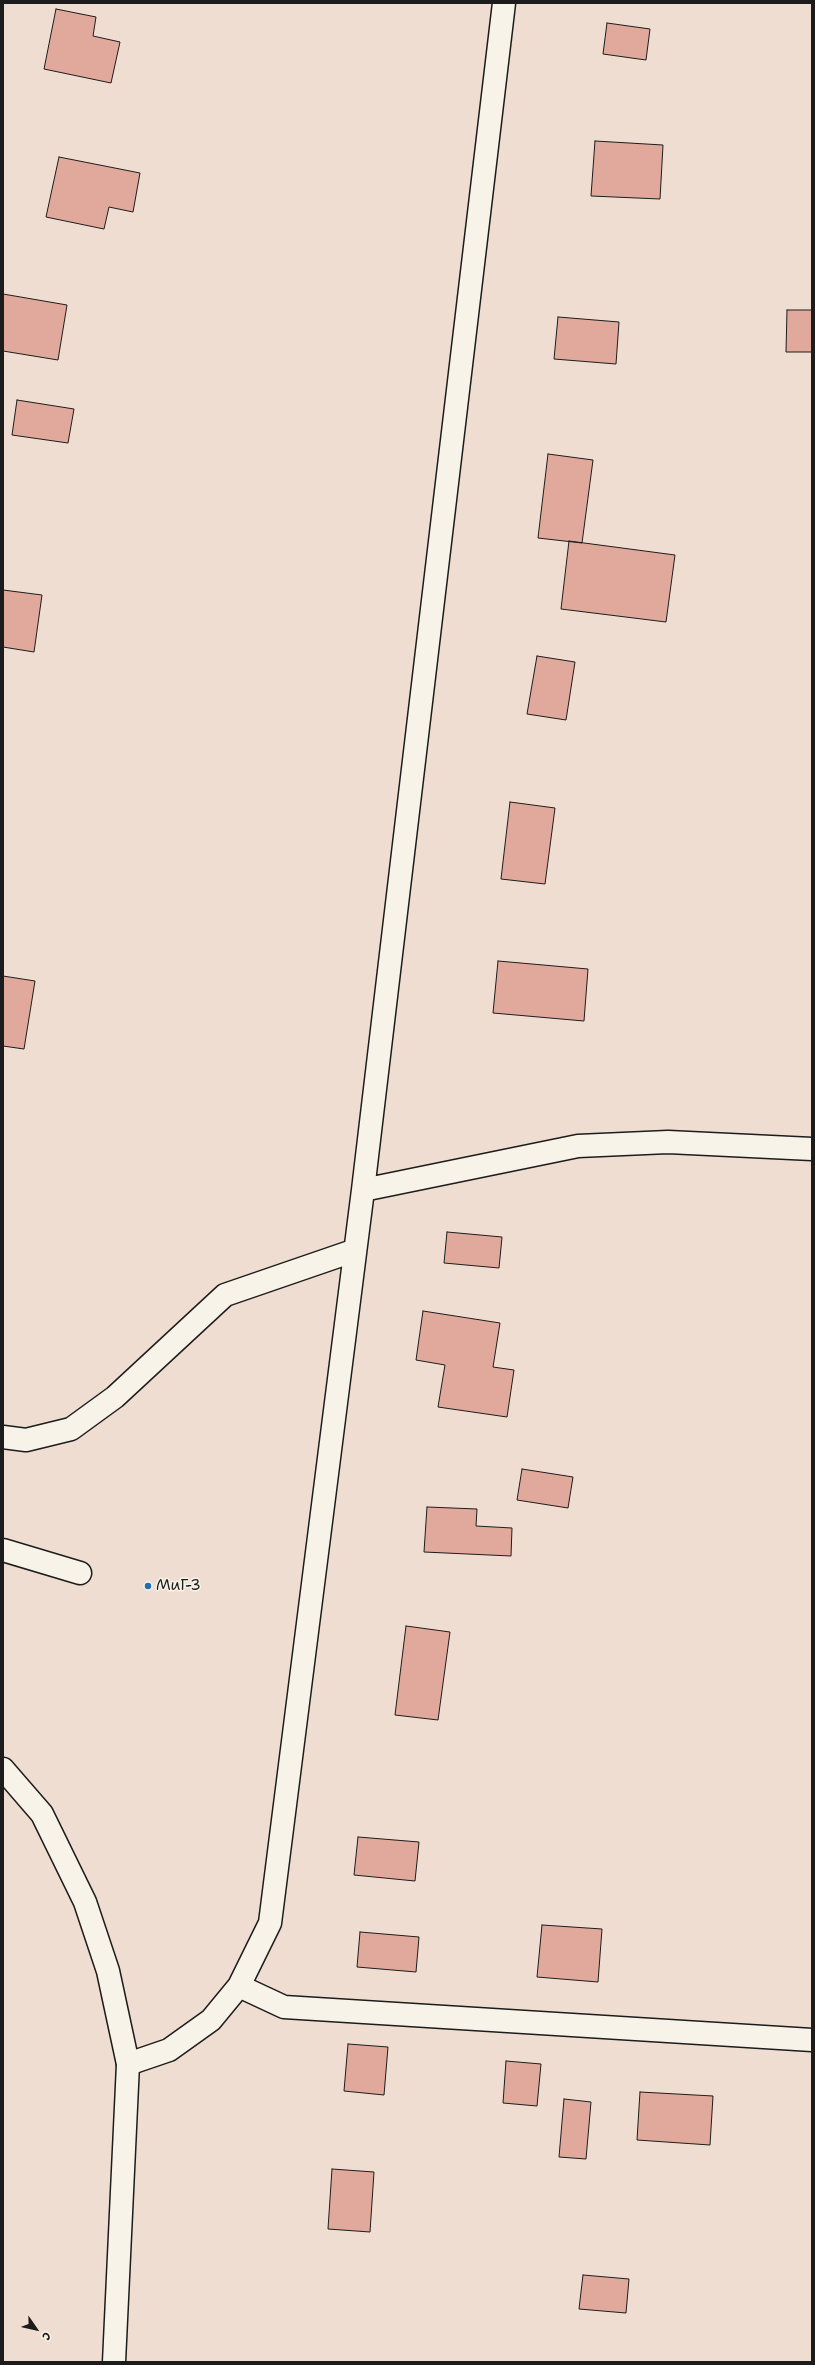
<!DOCTYPE html>
<html>
<head>
<meta charset="utf-8">
<style>
	body { margin:0 }
	#map { position:relative; width:815px; height:2365px; overflow:hidden; background:#f0ddd1; font-family:"Shantell Sans",sans-serif }
	canvas { display:block }
	.frame { position:absolute; inset:0; border:4px solid #1c1c1c; pointer-events:none }
	.north { position:absolute; left:16px; top:2309px; width:40px; height:40px; -webkit-text-stroke:3px #f7f3e8; paint-order:stroke; rotate:124deg; font-size:11px; font-weight:700; line-height:16px; text-align:center; color:#1c1c1c }
	.north::after { content:''; display:block; margin:auto; width:14px; height:18px; background:#1c1c1c; clip-path:polygon(50% 0,100% 100%,50% 72%,0 100%) }
</style>
</head>
<body>
<div id="map">
<canvas width="815" height="2365"></canvas>
<div class="frame"></div>
<div class="north">С</div>
</div>
<script>
const c = document.querySelector('canvas').getContext('2d');
c.lineJoin = 'round';
function paint(path, color) { c.fillStyle = color; c.fill(path, 'evenodd'); }
const poly = rows => new Path2D(rows.map(r => 'M' + r).join(''));
function stroke(path, color, width, dash) { c.strokeStyle = color; c.lineWidth = width; c.lineCap = dash ? 'butt' : 'round'; c.setLineDash(dash || []); c.stroke(path); }
function label(font, color, halo, rows, align = 'center') {
  c.font = font + ' "Shantell Sans",sans-serif'; c.lineWidth = 3; c.setLineDash([]); c.textBaseline = 'middle'; c.strokeStyle = halo; c.fillStyle = color; for (const [text, x, y, turn = 0] of rows) {
    c.save(); c.translate(x, y); c.rotate((+turn || 0) * Math.PI / 180); c.textAlign = isNaN(turn) ? turn : align; if (halo) c.strokeText(text, 0, 0); c.fillText(text, 0, 0); c.restore();
  }
}
const building = poly([
	[56,9,96,17,93,36,120,42,111,83,44,69,56,9],
	[607,23,650,29,646,60,603,54,607,23],
	[595,141,663,145,660,199,591,196,595,141],
	[59,157,140,173,133,212,109,207,104,229,46,217,59,157],
	[3,294,67,305,58,360,3,351,3,294],
	[787,310,812,310,812,352,786,352,787,310],
	[558,317,619,322,616,364,554,359,558,317],
	[17,400,74,409,68,443,12,435,17,400],
	[548,454,593,460,582,543,538,538,548,454],
	[569,541,675,555,666,622,561,609,569,541],
	[3,590,42,595,34,652,3,647,3,590],
	[537,656,575,662,566,720,527,714,537,656],
	[510,802,555,808,545,884,501,879,510,802],
	[498,961,588,969,584,1021,493,1013,498,961],
	[3,976,35,981,24,1049,3,1046,3,976],
	[447,1232,502,1237,499,1268,444,1263,447,1232],
	[423,1311,500,1323,493,1367,514,1370,507,1417,438,1407,445,1365,416,1360,423,1311],
	[522,1469,573,1477,568,1508,517,1500,522,1469],
	[427,1507,477,1509,476,1526,512,1528,511,1556,424,1552,427,1507],
	[406,1626,450,1632,438,1720,395,1715,406,1626],
	[358,1837,419,1842,415,1881,354,1875,358,1837],
	[542,1925,602,1929,598,1982,537,1977,542,1925],
	[360,1932,419,1937,416,1972,357,1967,360,1932],
	[348,2044,388,2047,384,2095,344,2091,348,2044],
	[506,2061,541,2064,537,2106,503,2103,506,2061],
	[640,2092,713,2096,710,2145,637,2140,640,2092],
	[564,2099,591,2102,586,2159,559,2157,564,2099],
	[332,2169,374,2172,370,2232,328,2229,332,2169],
	[583,2275,629,2279,626,2313,579,2309,583,2275]
]);
const minor = poly([
	[363,1190,578,1146,668,1142,812,1149],
	[3,1437,26,1440,71,1429,115,1397,225,1295,353,1251],
	[3,1550,80,1573],
	[239,1986,284,2007,812,2040],
	[128,2064,169,2050,211,2020,239,1986,270,1923,363,1190,504,3]
]);
const major = poly([
	[3,1769,42,1814,85,1902,108,1971,128,2064,114,2362]
]);
const markers = [
	[148,1586,4,"#1f6fb2"]
];
const poiNames = [
	["МиГ-3",156,1586]
];
paint(building, '#e1a99b');
stroke(building, '#1c1c1c', 1);
stroke(minor, '#1c1c1c', 25);
stroke(major, '#1c1c1c', 25);
stroke(minor, '#f7f3e8', 22);
stroke(major, '#f7f3e8', 22);
for (const [x, y, r, color] of markers) { const dot = new Path2D(); dot.arc(x, y, r, 0, 2 * Math.PI); c.fillStyle = color; c.fill(dot); stroke(dot, '#f7f3e8', 1.5); }
label('15px', '#1c1c1c', '#f7f3e8', poiNames, 'left');
</script>
</body>
</html>
